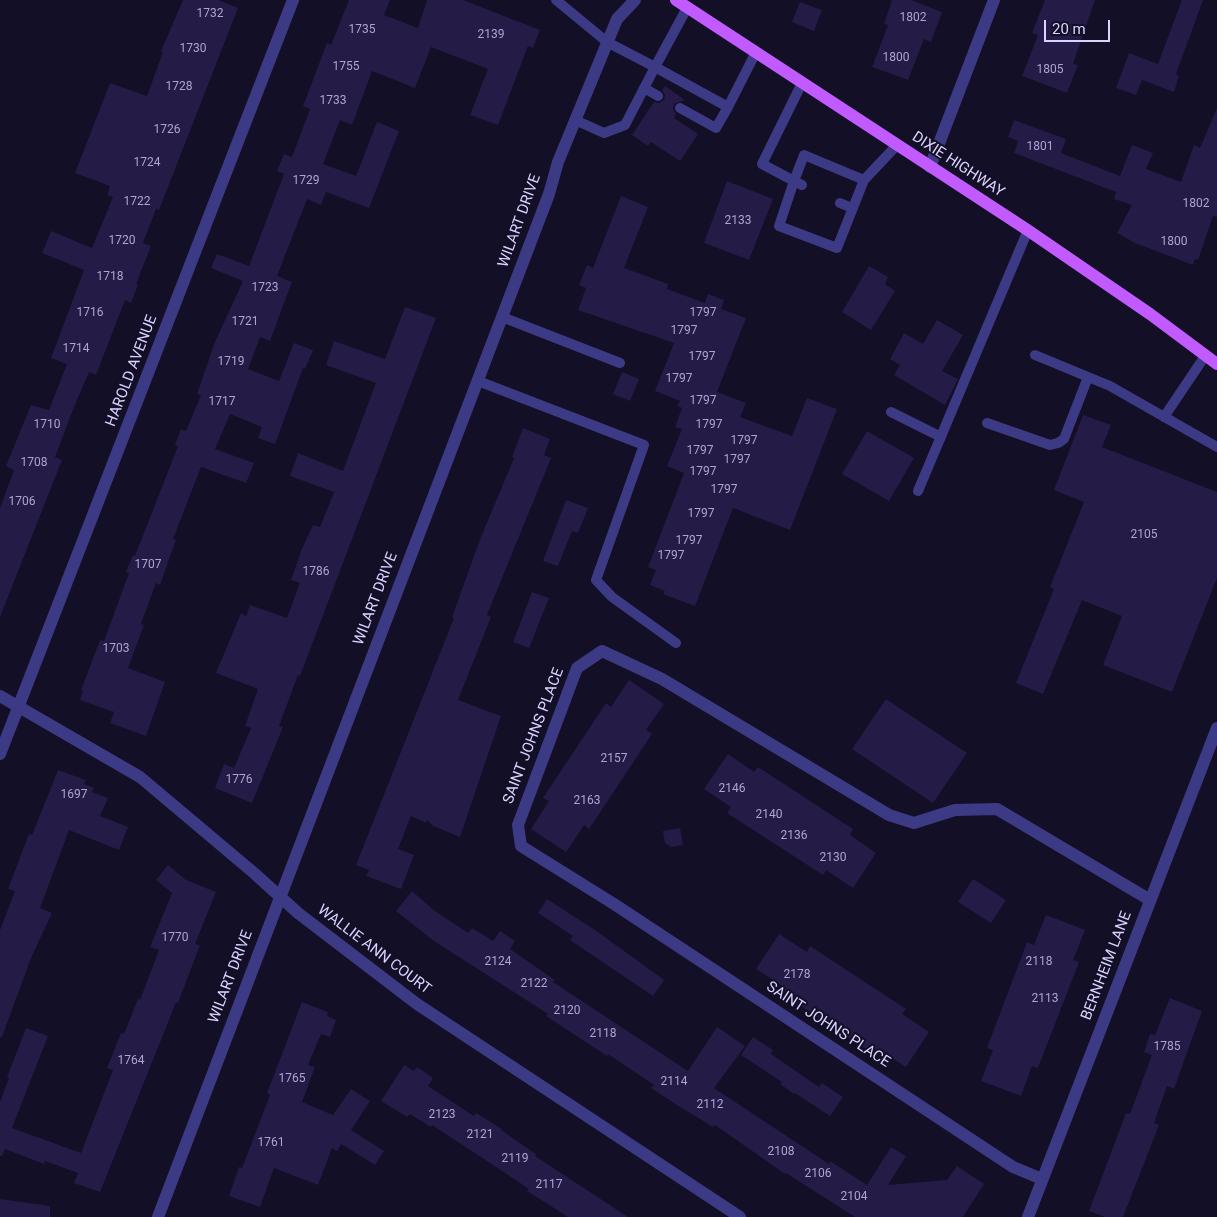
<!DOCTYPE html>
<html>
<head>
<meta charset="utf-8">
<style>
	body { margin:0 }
	#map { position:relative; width:1217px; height:1217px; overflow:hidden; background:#130f26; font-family:Roboto,sans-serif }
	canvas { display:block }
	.scale { position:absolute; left:1044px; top:20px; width:66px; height:22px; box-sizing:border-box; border:2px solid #d9d4ff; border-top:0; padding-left:6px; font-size:15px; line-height:18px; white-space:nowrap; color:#d9d4ff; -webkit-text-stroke:4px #130f26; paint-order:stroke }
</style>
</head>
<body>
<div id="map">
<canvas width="1217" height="1217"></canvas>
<div class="scale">20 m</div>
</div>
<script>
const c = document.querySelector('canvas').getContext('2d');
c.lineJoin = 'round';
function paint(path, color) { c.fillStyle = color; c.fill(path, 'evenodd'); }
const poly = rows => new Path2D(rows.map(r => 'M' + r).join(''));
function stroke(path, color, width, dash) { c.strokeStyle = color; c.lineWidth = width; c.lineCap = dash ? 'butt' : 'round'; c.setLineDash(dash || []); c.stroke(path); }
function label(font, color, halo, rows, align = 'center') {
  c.font = font + ' Roboto,sans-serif'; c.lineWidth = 4; c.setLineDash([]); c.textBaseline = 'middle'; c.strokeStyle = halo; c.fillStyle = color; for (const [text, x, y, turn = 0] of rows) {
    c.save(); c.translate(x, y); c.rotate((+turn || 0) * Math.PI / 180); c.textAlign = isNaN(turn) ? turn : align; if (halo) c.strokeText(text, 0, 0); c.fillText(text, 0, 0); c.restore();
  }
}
const building = poly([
	[183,0,218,0,238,8,159,210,156,209,143,243,151,246,136,284,138,285,131,303,125,300,96,375,89,372,74,407,55,457,62,460,0,617,0,508,14,470,6,466,31,405,49,410,67,364,51,358,84,270,42,253,51,231,92,248,113,197,107,195,110,186,75,173,110,83,147,96,163,52,161,51],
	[349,0,390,0,384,15,418,28,427,0,463,0,540,30,533,48,528,46,498,125,470,115,488,69,431,47,415,88,372,71,352,125,340,120,323,164,356,176,377,122,399,131,369,208,326,192,321,205,307,199,277,276,292,282,270,341,260,337,248,369,279,381,294,343,313,350,305,369,303,368,275,444,258,438,262,427,230,414,215,449,254,463,246,483,201,467,173,539,176,540,160,585,156,583,141,624,144,625,128,668,165,682,146,736,110,723,114,712,80,700,83,691,81,690,100,640,104,641,129,573,126,572,133,555,135,556,178,446,175,445,181,429,186,431,201,395,197,394,215,342,243,281,211,268,217,254,249,266,284,174,277,171,284,154,292,157,310,109,303,106,327,43,331,45],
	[892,0,911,0,942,12,931,42,924,39,908,80,872,67,888,25,884,24],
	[1045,0,1095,0,1073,64,1078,65,1067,93,1022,76,1038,35,1032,33],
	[1182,0,1203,0,1176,74,1179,76,1174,92,1142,80,1136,95,1116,88,1129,53,1158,64],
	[800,2,822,10,814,31,792,22],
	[665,86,685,100,674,104,673,109,676,114,674,118,698,134,680,161,651,142,648,146,632,135,654,102,659,103,664,100,665,95,662,90],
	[1217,108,1217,217,1213,216,1198,260,1195,259,1193,265,1135,243,1117,233,1132,205,1114,199,1116,192,1014,153,1018,141,1008,137,1014,120,1066,139,1061,153,1120,176,1132,145,1153,153,1146,169,1181,182,1194,145,1200,148],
	[727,181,773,199,749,260,704,243],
	[621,196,648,207,624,268,668,284,667,289,705,303,708,294,724,300,721,309,746,318,717,392,746,403,740,417,792,436,807,398,837,409,790,530,733,508,695,606,663,594,665,591,650,585,656,570,648,567,684,473,667,466,682,429,675,427,682,408,677,406,680,401,655,391,674,343,578,310,586,288,579,285,587,265,593,268],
	[869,266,888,277,885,284,895,291,871,330,842,312],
	[405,307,436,318,300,676,298,675,279,726,283,727,252,803,215,788,224,764,234,768,251,728,245,726,258,689,216,673,241,613,246,616,250,605,287,618,300,583,291,580,301,551,313,525,320,527,334,492,290,476,298,453,343,471,376,383,326,365,334,341,385,359],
	[937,320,963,335,942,371,958,379,945,405,894,375,900,365,890,359,904,333,923,344],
	[622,372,639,379,630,401,613,394],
	[1083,415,1111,425,1102,447,1217,492,1217,578,1172,692,1103,665,1122,616,1082,600,1043,694,1016,683,1054,589,1050,587,1084,502,1054,490],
	[523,428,550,439,544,455,551,458,487,615,491,617,458,700,501,716,460,837,433,826,427,820,426,823,411,816,398,849,414,855,401,889,366,876,369,870,356,865,454,618,452,617,481,537,514,458,512,457],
	[867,431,914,458,889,501,842,474],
	[566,500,588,508,578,533,572,531,558,566,543,561],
	[532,592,549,598,529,648,513,642],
	[629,680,664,704,646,730,652,734,589,829,584,825,566,852,531,829,549,801,543,798,606,703,611,707],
	[886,699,967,753,933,803,852,749],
	[728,754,754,772,758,767,853,829,850,835,876,853,853,888,826,870,823,875,727,813,731,807,704,789],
	[58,770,86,780,84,784,94,788,92,792,108,798,100,816,128,827,119,850,69,830,40,908,52,913,31,958,2,1037,0,1037,0,930,15,891,8,889,29,834,32,835],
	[680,828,683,845,671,847,665,843,663,831],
	[168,865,186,880,216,892,195,944,200,945,178,1003,176,1002,165,1030,100,1192,74,1183,78,1173,45,1161,44,1164,5,1149,2,1156,0,1156,0,1102,9,1078,7,1077,26,1028,48,1036,12,1128,81,1153,113,1070,107,1068,121,1033,124,1034,138,999,140,1000,159,950,150,947,172,893,156,880],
	[973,879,1006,900,991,923,958,902],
	[412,891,435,911,468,933,472,928,493,941,500,931,515,941,510,949,555,980,553,982,688,1071,717,1027,745,1046,714,1088,829,1164,830,1161,867,1185,891,1147,906,1156,888,1185,947,1180,957,1166,984,1184,963,1217,855,1217,786,1173,785,1174,715,1125,713,1127,677,1105,651,1088,654,1085,608,1054,607,1056,546,1016,548,1014,434,941,396,911],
	[547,899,595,930,664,980,653,996,570,940,573,936,538,913],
	[1046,915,1085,930,1073,960,1079,962,1038,1068,1032,1066,1021,1096,981,1081,993,1050,987,1048,1027,942,1034,945],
	[779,934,807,952,810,946,906,1009,902,1014,929,1032,906,1067,879,1050,875,1055,780,992,784,987,756,969],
	[1170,998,1202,1011,1174,1089,1167,1086,1154,1123,1159,1125,1123,1217,1105,1217,1089,1211,1126,1113,1130,1114,1152,1055,1144,1052,1150,1034,1155,1035],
	[302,1002,328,1012,327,1016,336,1020,330,1037,321,1034,308,1065,315,1067,302,1102,333,1115,351,1089,370,1101,351,1130,384,1151,375,1165,341,1144,337,1151,332,1148,318,1185,274,1168,260,1207,229,1196,239,1167,242,1168,270,1095,267,1093],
	[753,1037,773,1050,771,1054,819,1087,822,1083,843,1097,830,1116,795,1093,794,1094,780,1084,782,1082,741,1055],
	[404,1065,414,1071,417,1067,433,1078,428,1086,474,1116,476,1113,502,1129,501,1130,536,1154,535,1156,628,1217,568,1217,527,1191,529,1189,493,1165,432,1125,431,1127,410,1114,407,1117,381,1101],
	[0,1199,50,1206,50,1217,0,1217]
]);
const service = poly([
	[556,0,607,42,655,67,625,125,604,133,575,120],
	[687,8,655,67,728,107,756,52],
	[644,88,658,96],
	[680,108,716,128,728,107],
	[864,180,897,145],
	[802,185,794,181,779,226,837,248,864,180,804,155,794,181,762,164,802,83],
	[840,203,852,208],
	[502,317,620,363],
	[1035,355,1110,386,1217,447],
	[478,381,644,445,596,580,612,597,676,643],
	[891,412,941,437],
	[1164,417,1205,356],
	[987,423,1050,445,1058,443,1064,439,1088,377],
	[918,491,1028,230]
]);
const minor = poly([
	[930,167,994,0],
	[0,696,140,777,254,873,298,913,417,1004,740,1217],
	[0,754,293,0],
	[1042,1179,1013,1167,614,904,521,846,518,825,577,668,602,651,662,679,889,815,914,823,955,810,997,809,1150,900],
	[158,1217,549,194,558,162,617,19,635,0],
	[1028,1217,1217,728]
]);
const primary = poly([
	[676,0,1026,229,1150,314,1217,364]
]);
const numberNames = [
	["1732",210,14],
	["1802",913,18],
	["1735",362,30],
	["2139",491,35],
	["1730",193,49],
	["1800",896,58],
	["1755",346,67],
	["1805",1050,70],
	["1728",179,87],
	["1733",333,101],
	["1726",167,130],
	["1801",1040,147],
	["1724",147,163],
	["1729",306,181],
	["1722",137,202],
	["1802",1196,204],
	["2133",738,221],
	["1720",122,241],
	["1800",1174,242],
	["1718",110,277],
	["1723",265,288],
	["1716",90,313],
	["1797",703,313],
	["1721",245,322],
	["1797",684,331],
	["1714",76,349],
	["1797",702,357],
	["1719",231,362],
	["1797",679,379],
	["1797",703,401],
	["1717",222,402],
	["1710",47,425],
	["1797",709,425],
	["1797",744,441],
	["1797",700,451],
	["1797",737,460],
	["1708",34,463],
	["1797",703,472],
	["1797",724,490],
	["1706",22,502],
	["1797",701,514],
	["2105",1144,535],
	["1797",689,541],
	["1797",671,556],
	["1707",148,565],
	["1786",316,572],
	["1703",116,649],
	["2157",614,759],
	["1776",239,780],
	["2146",732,789],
	["1697",74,795],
	["2163",587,801],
	["2140",769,815],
	["2136",794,836],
	["2130",833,858],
	["1770",175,938],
	["2124",498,962],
	["2118",1039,962],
	["2178",797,975],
	["2122",534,984],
	["2113",1045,999],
	["2120",567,1011],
	["2118",603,1034],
	["1785",1167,1047],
	["1764",131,1061],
	["1765",292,1079],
	["2114",674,1082],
	["2112",710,1105],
	["2123",442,1115],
	["2121",480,1135],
	["1761",271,1143],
	["2108",781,1152],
	["2119",515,1159],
	["2106",818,1174],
	["2117",549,1185],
	["2104",854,1197]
];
const streetNames = [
	["DIXIE HIGHWAY",958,165,33],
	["WILART DRIVE",520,221,-70],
	["HAROLD AVENUE",132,371,-69],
	["WILART DRIVE",376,599,-69],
	["SAINT JOHNS PLACE",534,736,-69],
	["WALLIE ANN COURT",374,950,37],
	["BERNHEIM LANE",1107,966,-69],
	["WILART DRIVE",231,977,-69],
	["SAINT JOHNS PLACE",828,1025,33]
];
paint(building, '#241b47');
stroke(service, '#3d3a85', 10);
stroke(minor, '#3d3a85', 12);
stroke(primary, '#c25bff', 12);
label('12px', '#aca6d1', null, numberNames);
label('15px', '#d9d4ff', '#130f26', streetNames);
</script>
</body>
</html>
